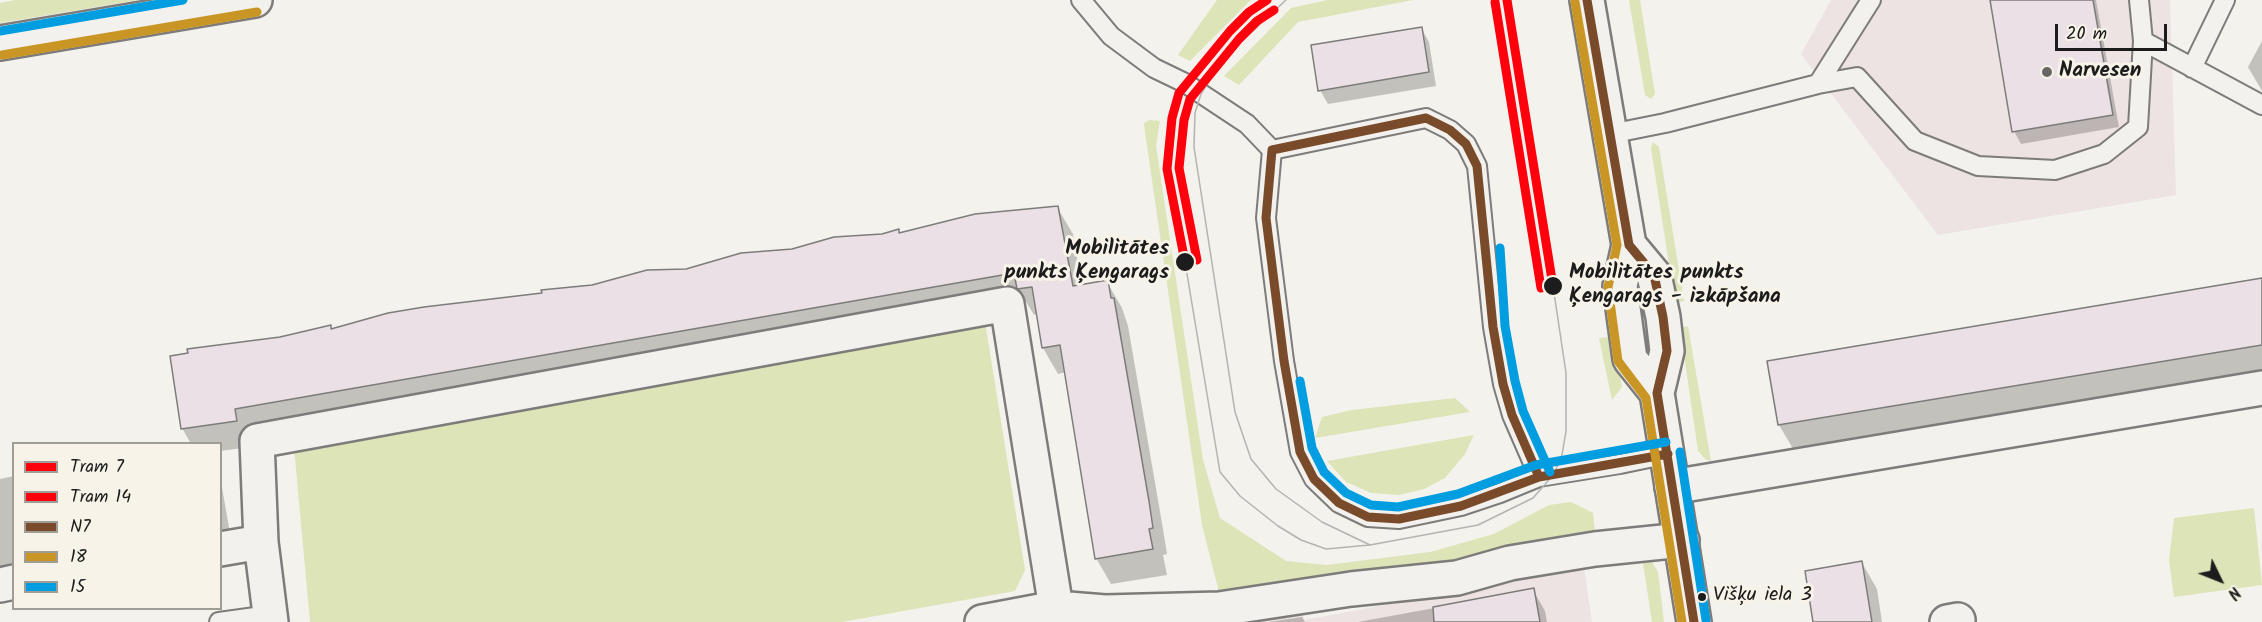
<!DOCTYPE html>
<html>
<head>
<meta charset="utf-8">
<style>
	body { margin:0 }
	#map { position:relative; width:2262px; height:622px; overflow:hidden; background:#f4f2ec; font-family:Kalam,sans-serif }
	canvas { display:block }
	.legend { position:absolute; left:12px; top:442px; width:210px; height:168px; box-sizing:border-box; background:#f7f3e8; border:2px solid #9f9d96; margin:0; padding:8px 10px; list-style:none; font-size:18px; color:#1c1c1c }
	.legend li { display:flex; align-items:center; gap:12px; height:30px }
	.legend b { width:30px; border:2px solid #9f9d96 }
	.north { position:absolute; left:2190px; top:550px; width:60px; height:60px; -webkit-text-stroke:4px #f7f3e8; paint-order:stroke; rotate:133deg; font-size:16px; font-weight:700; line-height:24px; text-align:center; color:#1c1c1c }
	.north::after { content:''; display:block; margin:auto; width:21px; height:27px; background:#1c1c1c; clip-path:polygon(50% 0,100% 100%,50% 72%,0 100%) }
	.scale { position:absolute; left:2055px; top:24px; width:112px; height:27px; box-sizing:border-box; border:3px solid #1c1c1c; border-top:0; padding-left:8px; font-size:18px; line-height:21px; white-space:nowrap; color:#1c1c1c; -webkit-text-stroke:4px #f7f3e8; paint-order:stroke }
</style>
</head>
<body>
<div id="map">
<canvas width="2262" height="622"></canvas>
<ul class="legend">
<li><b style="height:8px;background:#ff000c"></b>Tram 7</li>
<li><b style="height:8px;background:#ff000c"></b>Tram 14</li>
<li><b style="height:8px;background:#7a4b2a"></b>N7</li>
<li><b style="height:8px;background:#c99625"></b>18</li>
<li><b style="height:8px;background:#009de0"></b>15</li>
</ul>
<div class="north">N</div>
<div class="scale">20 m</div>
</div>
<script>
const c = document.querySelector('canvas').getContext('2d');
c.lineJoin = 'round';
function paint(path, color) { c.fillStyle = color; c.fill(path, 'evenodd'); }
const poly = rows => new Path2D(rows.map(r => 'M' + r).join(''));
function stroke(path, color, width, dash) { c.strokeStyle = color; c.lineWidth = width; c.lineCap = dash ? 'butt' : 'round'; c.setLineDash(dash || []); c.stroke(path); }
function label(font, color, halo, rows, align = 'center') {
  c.font = font + ' Kalam,sans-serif'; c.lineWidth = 6; c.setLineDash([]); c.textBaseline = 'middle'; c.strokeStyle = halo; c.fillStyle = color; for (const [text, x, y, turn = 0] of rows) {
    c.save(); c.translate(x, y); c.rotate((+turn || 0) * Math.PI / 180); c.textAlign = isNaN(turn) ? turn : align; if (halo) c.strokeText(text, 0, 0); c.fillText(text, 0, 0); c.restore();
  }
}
const built = poly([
	[1831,0,2170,0,2176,195,1938,235,1801,54],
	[1584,568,1592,622,1216,622,1302,607,1304,620]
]);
const green = poly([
	[15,0,138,0,0,23,0,3],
	[1217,0,1251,0,1190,61,1178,55],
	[1328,0,1413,0,1298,22,1239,85,1224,76,1291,8],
	[1629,0,1640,0,1655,94,1651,99,1645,95],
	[1150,120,1160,121,1156,146,1203,460,1220,518,1286,561,1327,565,1430,552,1494,534,1549,505,1571,502,1593,513,1595,533,1429,570,1221,600,1202,525,1145,132,1144,123],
	[1653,142,1659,147,1684,301,1675,303,1651,148],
	[985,322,1025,570,1015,591,842,622,310,622,294,447],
	[1688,326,1711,461,1705,459,1698,451,1680,328],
	[1613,337,1622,387,1612,400,1599,338],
	[1455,398,1470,412,1315,438,1322,417,1352,410],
	[1474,435,1465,454,1445,478,1424,489,1399,495,1371,493,1346,482,1327,461],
	[2254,508,2262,585,2174,597,2169,560,2174,518],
	[1652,562,1658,572,1664,622,1652,622,1643,563]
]);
const shadow = poly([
	[1990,0,2096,0,2119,127,2021,144,2014,131],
	[1421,28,1429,42,1436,86,1328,104,1320,90],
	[2262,41,2262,91,2248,67],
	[1057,207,1073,234,1082,286,1107,282,1122,308,1128,326,1163,529,1167,554,1163,555,1167,575,1111,584,1096,558,1066,372,1058,374,1043,348,1038,314,1034,315,1025,300,249,435,251,447,220,451,220,444,191,444,182,428,280,339,330,327,332,330,686,270,898,231,900,234],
	[2262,280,2262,375,1795,452,1779,425,1769,362],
	[14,476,14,576,0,578,0,479],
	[220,476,231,539,220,541],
	[1862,563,1877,589,1882,622,1815,622],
	[1533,590,1545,611,1547,622,1358,622],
	[1302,617,1305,622,1268,622]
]);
const building = poly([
	[1990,0,2093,0,2113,115,2012,132,1990,0],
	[1422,27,1429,72,1318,91,1311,45,1422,27],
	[1058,206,1073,286,1108,280,1111,298,1114,298,1149,501,1153,528,1149,529,1153,549,1095,559,1060,345,1042,348,1032,287,1017,289,1014,273,235,409,237,421,181,429,170,356,188,353,187,349,280,337,331,325,331,329,388,313,424,307,542,293,541,290,592,285,647,270,686,269,741,253,792,249,834,237,882,234,899,229,899,233,975,214,1058,206],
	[2262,278,2262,345,1778,425,1767,361,2262,278],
	[1862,561,1872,622,1813,622,1805,571,1862,561],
	[1534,588,1540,622,1434,622,1433,607,1534,588]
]);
const lane = poly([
	[1081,0,1111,36,1154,68,1185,83,1247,124,1272,150,1266,218,1284,361,1300,452,1314,479,1339,503,1368,517,1399,519,1461,506,1500,493,1539,477,1620,464,1668,454],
	[2139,0,2143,41,2262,105],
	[2192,68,2225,0],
	[1818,84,1857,77,1915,141,1978,166,2055,170,2104,154,2138,127,2143,41],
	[1610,134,1665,123,1818,84,1871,0],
	[1272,150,1426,118,1450,130,1466,144,1477,166,1493,327,1503,384,1512,415,1539,477],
	[219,622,270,615]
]);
const street = poly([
	[1672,487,2262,388],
	[220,549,261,542],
	[0,585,14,582],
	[271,622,261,542,257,441,1007,304,1056,608],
	[982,622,1056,608,1105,612,1219,609,1351,589,1457,578,1510,563,1595,549,1682,540],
	[1947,622,1958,620]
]);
const secondary = poly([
	[1587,0,1629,245,1620,286,1630,359,1657,393],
	[1629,245,1654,275,1663,317,1667,351,1657,393,1694,622]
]);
const highway = poly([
	[0,43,255,0]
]);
const tram = poly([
	[1286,0,1223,59,1201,94,1195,113,1194,147,1235,412,1251,459,1276,489,1322,522,1370,545],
	[1185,262,1220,472,1240,496,1278,526,1301,540,1326,549,1370,545,1478,525,1533,498,1554,474,1562,455,1566,431,1566,373,1553,286]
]);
const bus1 = poly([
	[1587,0,1629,245,1654,275,1663,317,1667,351,1657,393,1694,622],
	[1426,118,1450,130,1466,144,1477,166,1493,327,1503,384,1512,415,1539,477,1461,506,1399,519,1368,517,1339,503,1314,479,1300,452,1284,361,1266,218,1272,150,1426,118],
	[1539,477,1668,454]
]);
const bus2 = poly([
	[1575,2,1617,245,1608,287,1618,361,1646,398,1682,622],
	[2,55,257,12]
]);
const bus3 = poly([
	[0,31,183,0],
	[1500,248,1505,326,1515,381,1523,411,1550,472],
	[1300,381,1312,448,1324,472,1346,493,1371,505,1398,507,1458,494,1536,465,1666,442],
	[1680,452,1706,620]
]);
const tram1 = poly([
	[1507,0,1553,286],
	[1185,262,1167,169,1172,118,1179,93,1230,31,1249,12,1267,0]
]);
const tram2 = poly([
	[1495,2,1541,288],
	[1197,260,1179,168,1184,120,1190,99,1239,39,1257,21,1274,10]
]);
const markers = [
	[2047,72,6,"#686765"],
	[1185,262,10,"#1c1c1c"],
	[1553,286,10,"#1c1c1c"],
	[1702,597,5,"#1c1c1c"]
];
const busNames = [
	["Višķu iela 3",1713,597]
];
const poiNames = [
	["Narvesen",2059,72]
];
const stopNames = [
	["Mobilitātes",1169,250],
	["punkts Ķengarags",1169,274],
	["Mobilitātes punkts",1569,274,"left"],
	["Ķengarags - izkāpšana",1569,298,"left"]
];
paint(built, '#ece3e2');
paint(green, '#dde4b8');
paint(shadow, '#0003');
paint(building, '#eae0e5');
stroke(building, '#7d7c7a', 1.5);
stroke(lane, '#7d7c7a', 22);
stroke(street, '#7d7c7a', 38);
stroke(secondary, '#7d7c7a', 38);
stroke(highway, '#7d7c7a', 38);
stroke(lane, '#f2f1ed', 18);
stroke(street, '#f2f1ed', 33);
stroke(secondary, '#f2f1ed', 33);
stroke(highway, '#f2f1ed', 33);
stroke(tram, '#b4b3b0', 1.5);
stroke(bus1, '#7a4b2a', 9);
stroke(bus2, '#c99625', 9);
stroke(bus3, '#009de0', 9);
stroke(tram1, '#ff000c', 9);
stroke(tram2, '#ff000c', 9);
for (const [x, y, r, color] of markers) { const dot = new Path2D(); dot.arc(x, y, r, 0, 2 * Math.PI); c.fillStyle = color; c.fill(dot); stroke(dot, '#f7f3e8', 2); }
label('20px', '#1c1c1c', '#f7f3e8', busNames, 'left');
label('bold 21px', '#1c1c1c', '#f7f3e8', poiNames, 'left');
label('bold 21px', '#1c1c1c', '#f7f3e8', stopNames, 'right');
</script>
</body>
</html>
